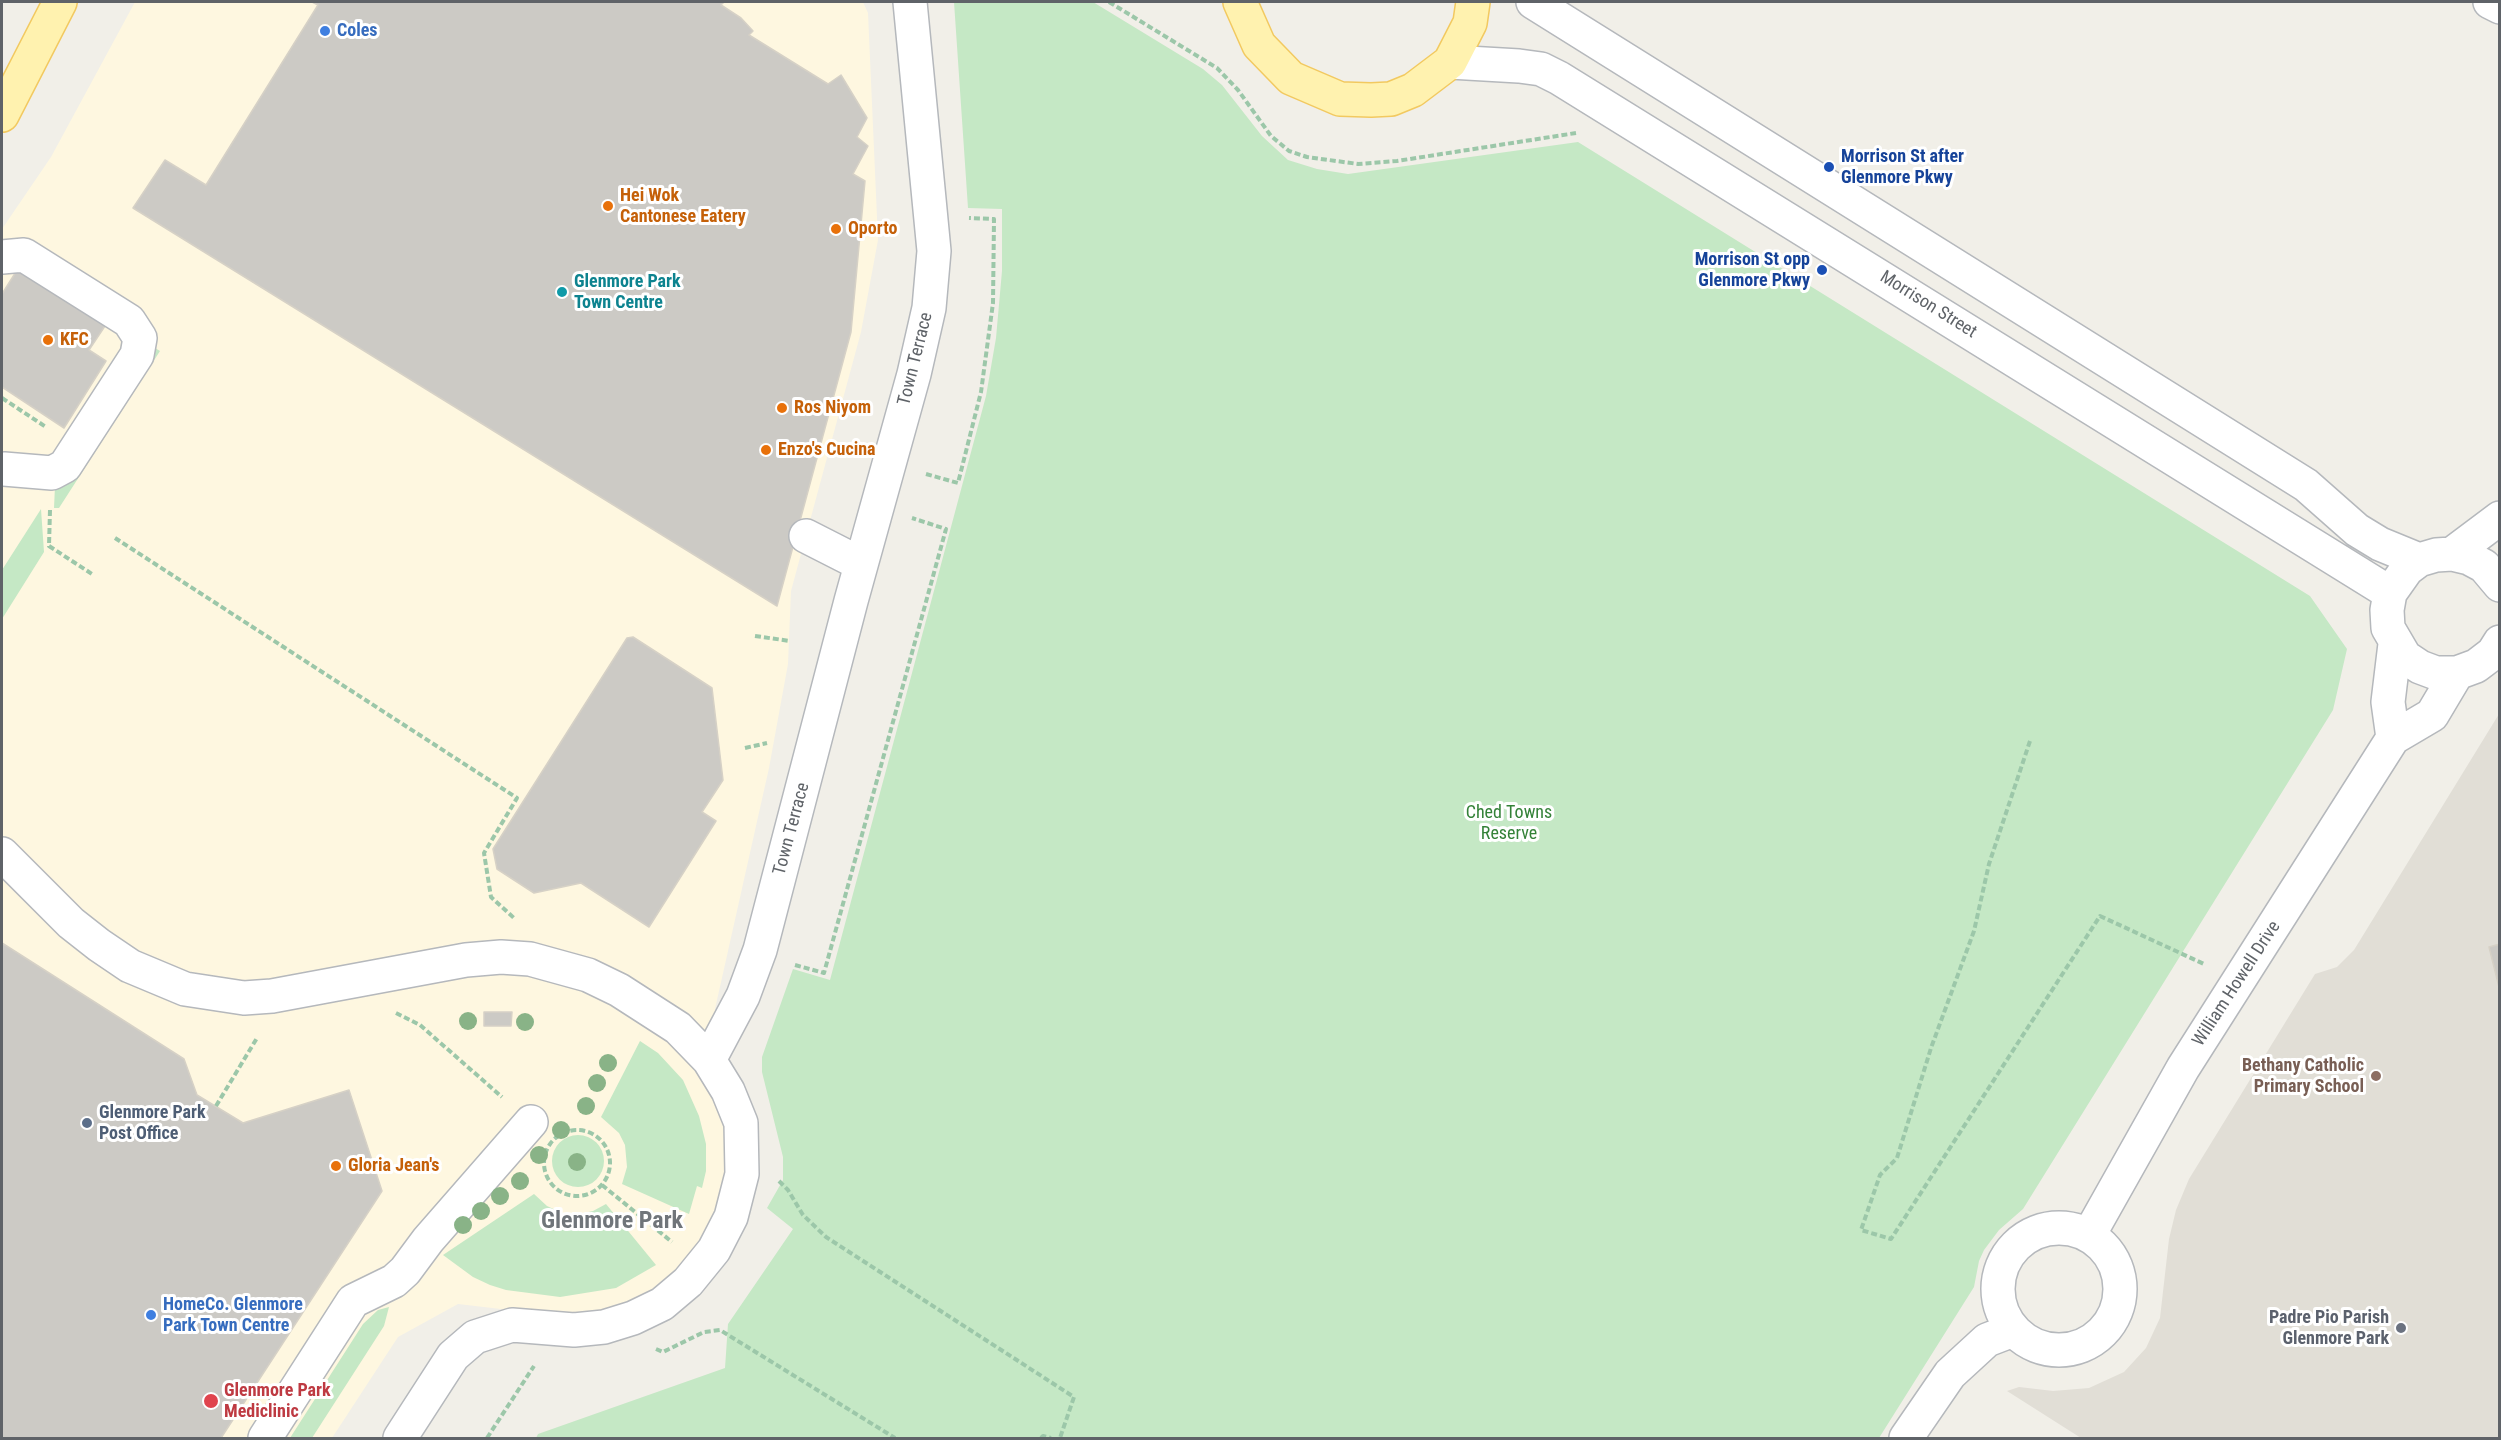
<!DOCTYPE html>
<html>
<head>
<meta charset="utf-8">
<style>
	body { margin:0 }
	#map { position:relative; width:2501px; height:1440px; overflow:hidden; background:#f1efe8; font-family:"Roboto Condensed",sans-serif }
	canvas { display:block }
	.frame { position:absolute; inset:0; border:3px solid #5f6368; pointer-events:none }
</style>
</head>
<body>
<div id="map">
<canvas width="2501" height="1440"></canvas>
<div class="frame"></div>
</div>
<script>
const c = document.querySelector('canvas').getContext('2d');
c.lineJoin = 'round';
function paint(path, color) { c.fillStyle = color; c.fill(path, 'evenodd'); }
const poly = rows => new Path2D(rows.map(r => 'M' + r).join(''));
function stroke(path, color, width, dash) { c.strokeStyle = color; c.lineWidth = width; c.lineCap = dash ? 'butt' : 'round'; c.setLineDash(dash || []); c.stroke(path); }
function label(font, color, halo, rows, align = 'center') {
  c.font = font + ' "Roboto Condensed",sans-serif'; c.lineWidth = 6; c.setLineDash([]); c.textBaseline = 'middle'; c.strokeStyle = halo; c.fillStyle = color; for (const [text, x, y, turn = 0] of rows) {
    c.save(); c.translate(x, y); c.rotate((+turn || 0) * Math.PI / 180); c.textAlign = isNaN(turn) ? turn : align; if (halo) c.strokeText(text, 0, 0); c.fillText(text, 0, 0); c.restore();
  }
}
const commercial = poly([
	[135,2,863,2,868,13,878,240,861,332,791,591,788,664,769,768,715,1009,730,1180,706,1240,668,1278,630,1306,577,1318,458,1304,398,1337,332,1438,2,1438,2,229,51,157]
]);
const education = poly([
	[2499,714,2499,1438,2081,1438,2007,1391,2019,1387,2053,1391,2089,1388,2124,1372,2146,1348,2160,1318,2169,1239,2176,1210,2189,1179,2315,974,2337,967,2354,950]
]);
const green = poly([
	[954,2,1093,2,1203,69,1222,85,1262,136,1288,160,1317,169,1348,174,1578,142,2310,596,2347,649,2333,710,2023,1209,1999,1230,1984,1250,1979,1261,1974,1287,1879,1438,536,1438,538,1434,725,1368,728,1324,793,1229,767,1208,783,1180,783,1157,762,1072,762,1057,793,969,830,980,986,396,996,338,1002,271,1002,209,968,208],
	[155,348,160,351,59,508,54,508,55,486],
	[41,509,44,552,2,619,2,570],
	[640,1041,658,1053,683,1080,699,1116,706,1144,706,1171,702,1188,697,1186,689,1214,622,1184,627,1167,625,1145,619,1133,601,1117],
	'552 1161a26 26 0 1 1 52 0a26 26 0 1 1-52 0Z',
	[534,1194,547,1206,562,1213,579,1214,593,1211,606,1204,656,1265,616,1288,560,1297,506,1290,490,1285,473,1277,443,1255],
	[389,1307,384,1326,312,1438,290,1438,363,1324,378,1310]
]);
const building = poly([
	[312,2,724,2,721,5,741,18,753,31,749,35,828,84,841,75,867,118,857,137,868,146,853,174,865,181,851,332,777,606,133,208,165,160,206,185,318,5,312,2],
	[19,267,107,323,89,350,106,361,64,428,2,387,2,294,19,267],
	[633,637,712,688,723,780,702,812,716,821,649,927,581,883,534,893,497,869,493,849,627,638,633,637],
	[2,943,184,1059,197,1095,243,1123,349,1090,382,1191,221,1438,2,1438,2,943],
	[2500,944,2500,991,2489,947,2500,944],
	[484,1012,512,1012,511,1026,484,1026,484,1012]
]);
const path = poly([
	[1109,2,1217,68,1238,90,1271,136,1289,151,1307,157,1358,164,1397,161,1576,133],
	[2,398,46,427],
	[926,474,958,483,981,392,993,303,994,219,969,218],
	[50,510,49,546,92,574],
	[115,538,517,798,484,853,491,897,515,919],
	[755,636,790,641],
	[2030,741,1989,864,1974,931,1931,1048,1897,1158,1880,1175,1861,1230,1891,1239,2100,916,2204,964],
	[745,748,767,743],
	[795,965,824,973,946,529,912,518],
	[396,1013,420,1025,502,1097],
	[216,1106,257,1038],
	'544 1163a33 33 0 1 1 66 0a33 33 0 1 1-66 0Z',
	[779,1181,788,1190,803,1215,826,1237,1074,1397,1060,1438],
	[602,1185,672,1242],
	[656,1349,663,1352,704,1332,720,1330,895,1438],
	[487,1438,534,1366],
	[1041,1438,1043,1436,1051,1438]
]);
const minor = poly([
	[1533,2,2306,485,2357,530,2380,544,2419,560],
	[2490,2,2500,7],
	[1450,62,1519,66,1541,69,1559,78,2390,593],
	[2,257,24,255,129,321,140,338,137,355,65,466,52,473,4,469],
	[806,536,861,564],
	[2452,554,2500,518],
	[2500,585,2484,566,2469,558,2452,554,2436,555,2419,560,2407,569,2390,593,2387,610,2388,628,2405,657,2420,667,2436,673,2457,673,2476,666,2493,653,2500,642],
	[2393,738,2388,702,2395,644],
	[2,854,71,923,99,945,130,966,185,989,244,998,272,996,466,960,501,957,530,959,588,975,619,990,678,1028,709,1060],
	'1998 1289a61 61 0 1 1 122 0a61 61 0 1 1-122 0Z',
	[2089,1235,2183,1068,2393,738,2432,715,2457,673],
	[265,1438,353,1301,394,1281,405,1271,428,1240,531,1122],
	[400,1438,453,1356,475,1337,512,1325,574,1330,604,1327,633,1318,662,1304,688,1282,714,1250,731,1217,742,1174,741,1123,728,1091,709,1060,743,996,760,950,851,601,914,374,929,308,934,251,910,2],
	[1906,1438,1950,1374,1987,1340,2013,1330]
]);
const major = poly([
	[1240,2,1259,45,1291,78,1340,99,1371,100,1391,99,1413,90,1450,62,1470,23,1473,2],
	[2,115,60,2]
]);
const trees = [
	[468,1021],
	[525,1022],
	[608,1063],
	[597,1083],
	[586,1106],
	[561,1130],
	[539,1155],
	[577,1162],
	[520,1181],
	[500,1196],
	[481,1211],
	[463,1225]
];
const markers = [
	[325,31,6,"#3f7fe0"],
	[1829,167,6,"#1a4fb4"],
	[608,206,6,"#e8710a"],
	[836,229,6,"#e8710a"],
	[1822,270,6,"#1a4fb4"],
	[562,292,6,"#0f9aa8"],
	[48,340,6,"#e8710a"],
	[782,408,6,"#e8710a"],
	[766,450,6,"#e8710a"],
	[2376,1076,6,"#8d6e63"],
	[87,1123,6,"#5c6f8a"],
	[336,1166,6,"#e8710a"],
	[151,1315,6,"#3f7fe0"],
	[2401,1328,6,"#6b7280"],
	[211,1401,8,"#e0444e"]
];
const shopNames = [
	["Coles",337,31],
	["HomeCo. Glenmore",163,1305],
	["Park Town Centre",163,1326]
];
const transitNames = [
	["Morrison St after",1841,157],
	["Glenmore Pkwy",1841,178],
	["Morrison St opp",1810,260,"right"],
	["Glenmore Pkwy",1810,281,"right"]
];
const foodNames = [
	["Hei Wok",620,196],
	["Cantonese Eatery",620,217],
	["Oporto",848,229],
	["KFC",60,340],
	["Ros Niyom",794,408],
	["Enzo's Cucina",778,450],
	["Gloria Jean's",348,1166]
];
const cultureNames = [
	["Glenmore Park",574,282],
	["Town Centre",574,303]
];
const streetNames = [
	["Morrison Street",1928,305,32],
	["Town Terrace",916,359,-76],
	["Town Terrace",792,829,-75],
	["William Howell Drive",2237,984,-57]
];
const parkNames = [
	["Ched Towns",1509,813],
	["Reserve",1509,834]
];
const educationNames = [
	["Bethany Catholic",2364,1066],
	["Primary School",2364,1087]
];
const serviceNames = [
	["Glenmore Park",99,1113],
	["Post Office",99,1134]
];
const worshipNames = [
	["Padre Pio Parish",2389,1318],
	["Glenmore Park",2389,1339]
];
const healthNames = [
	["Glenmore Park",224,1391],
	["Mediclinic",224,1412]
];
const districtNames = [
	["Glenmore Park",612,1222]
];
paint(commercial, '#fef7e0');
paint(education, '#e1ded6');
paint(green, '#c5e8c5');
paint(building, '#cccac5');
stroke(building, '#d6d1c6', 1.5);
stroke(minor, '#b5b8bc', 36);
stroke(major, '#f2c960', 36);
stroke(path, '#9cc7a9', 4, [6, 3]);
stroke(minor, '#fff', 33);
stroke(major, '#fff2af', 33);
c.fillStyle = '#89b387';
for (const [x, y] of trees) { c.beginPath(); c.arc(x, y, 9, 0, 2 * Math.PI); c.fill(); }
for (const [x, y, r, color] of markers) { const dot = new Path2D(); dot.arc(x, y, r, 0, 2 * Math.PI); c.fillStyle = color; c.fill(dot); stroke(dot, '#fff', 2); }
label('bold 18px', '#366cbe', '#fff', shopNames, 'left');
label('bold 18px', '#164399', '#fff', transitNames, 'left');
label('bold 18px', '#c56008', '#fff', foodNames, 'left');
label('bold 18px', '#0d838f', '#fff', cultureNames, 'left');
label('18px', '#5f6368', '#fff', streetNames);
label('18px', '#348238', '#fff', parkNames);
label('bold 18px', '#785e54', '#fff', educationNames, 'right');
label('bold 18px', '#4e5e75', '#fff', serviceNames, 'left');
label('bold 18px', '#5b616d', '#fff', worshipNames, 'right');
label('bold 18px', '#be3a42', '#fff', healthNames, 'left');
label('bold 24px', '#70757a', '#fff', districtNames);
</script>
</body>
</html>
